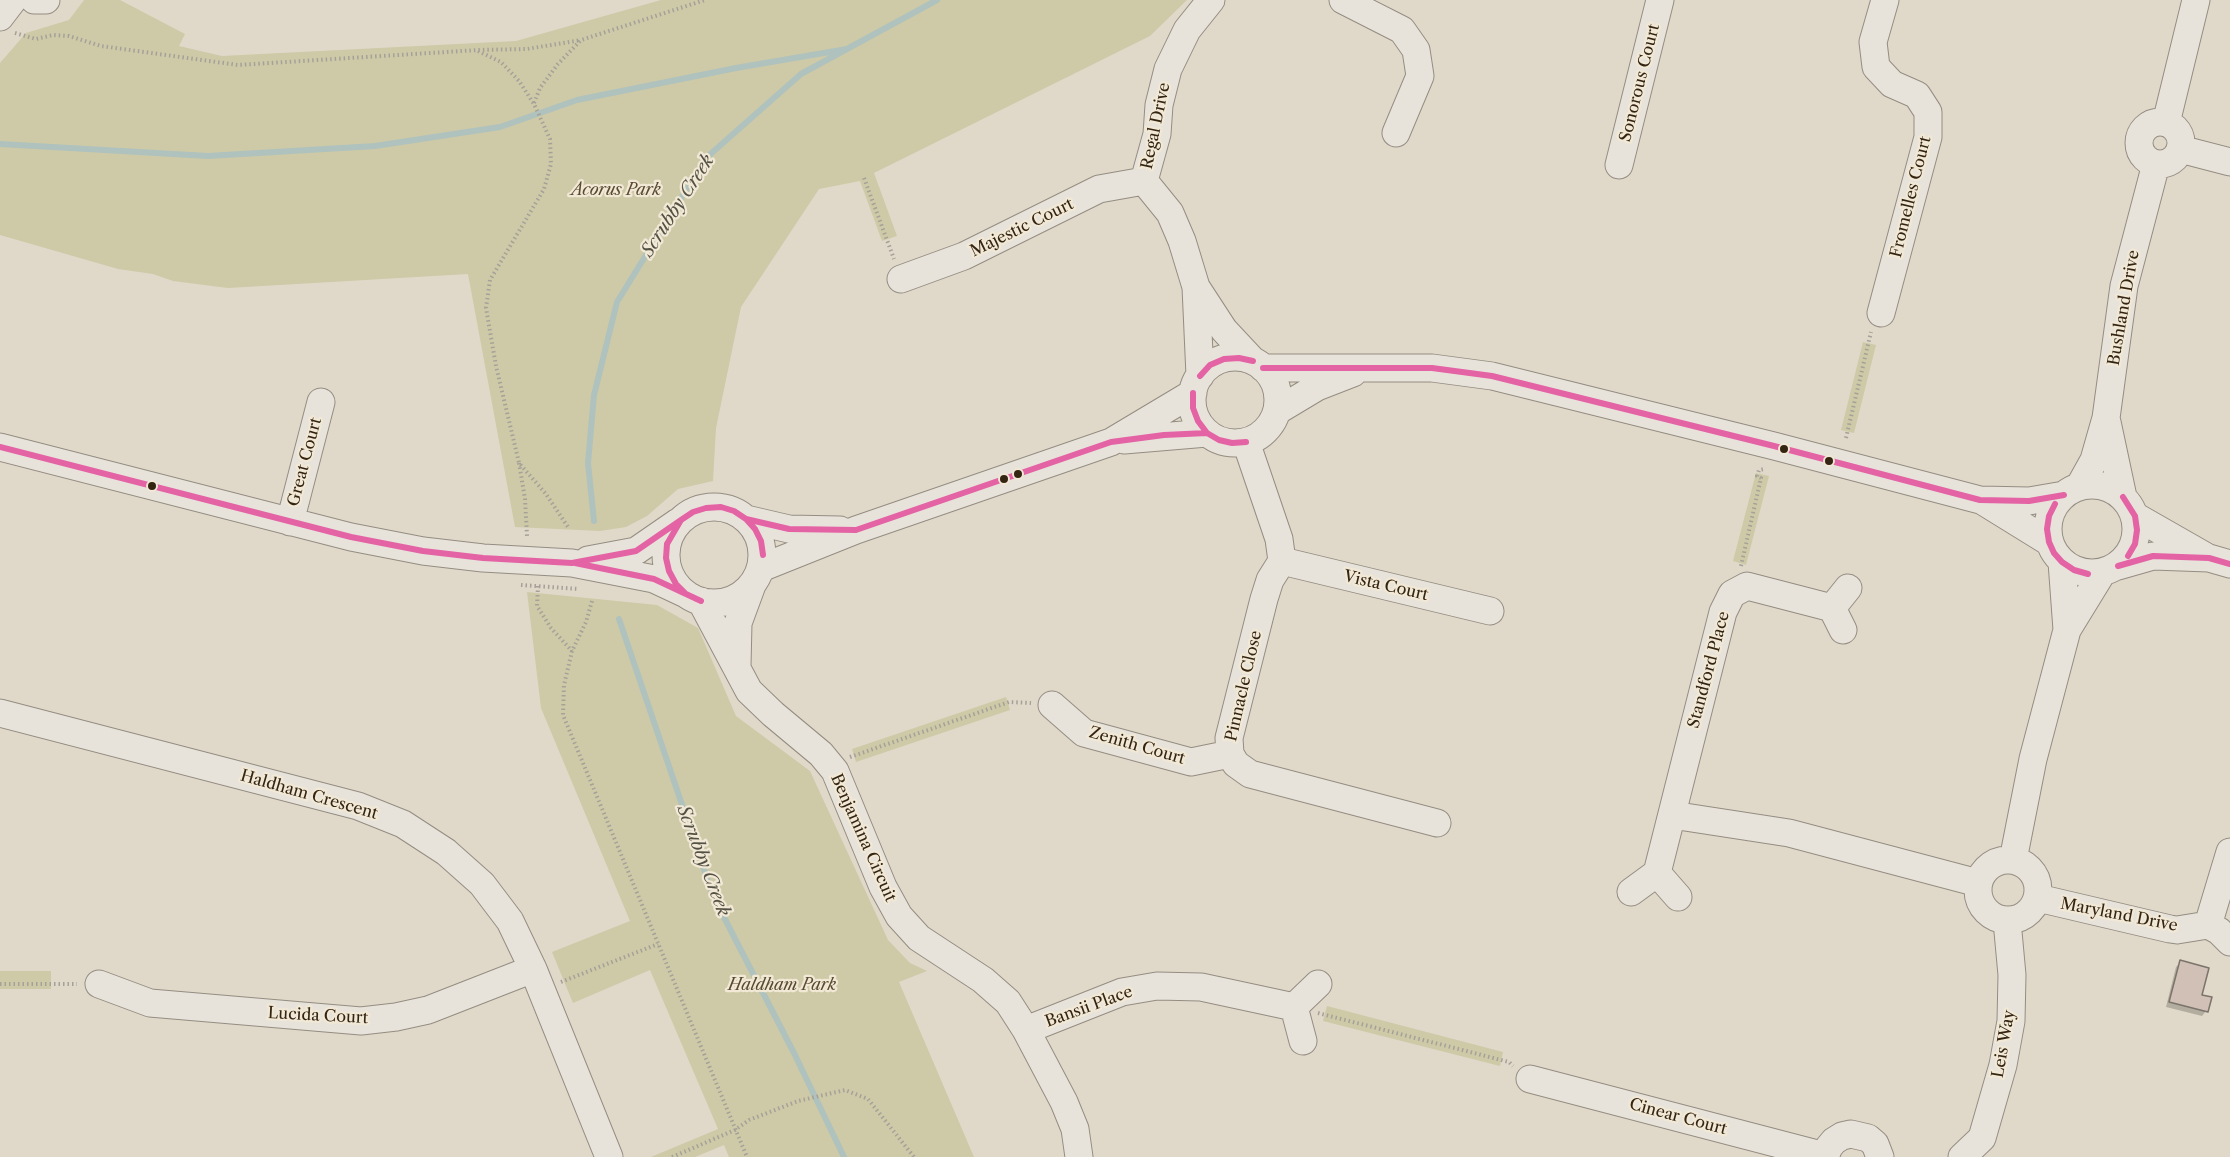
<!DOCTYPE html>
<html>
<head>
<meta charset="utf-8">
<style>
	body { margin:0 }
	canvas { display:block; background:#e0d8c8 }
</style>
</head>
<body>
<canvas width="2230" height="1157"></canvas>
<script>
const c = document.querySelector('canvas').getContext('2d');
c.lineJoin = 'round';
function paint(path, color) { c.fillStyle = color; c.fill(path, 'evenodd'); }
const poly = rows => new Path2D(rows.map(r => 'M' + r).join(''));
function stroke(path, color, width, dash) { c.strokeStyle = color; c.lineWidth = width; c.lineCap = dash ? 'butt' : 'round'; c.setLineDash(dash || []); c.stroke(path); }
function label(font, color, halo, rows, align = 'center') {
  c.font = font + ' "Libre Caslon Text",serif'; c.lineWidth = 4.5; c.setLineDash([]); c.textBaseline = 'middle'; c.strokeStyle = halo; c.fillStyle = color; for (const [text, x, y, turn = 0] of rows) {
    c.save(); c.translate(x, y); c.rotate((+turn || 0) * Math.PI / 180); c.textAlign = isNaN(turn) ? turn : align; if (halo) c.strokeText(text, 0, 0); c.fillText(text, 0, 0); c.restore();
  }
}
const green = poly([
	[84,0,120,0,185,34,179,46,222,56,516,41,661,0,1187,0,1150,36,874,173,897,236,882,241,860,181,819,189,741,307,716,428,713,481,678,489,647,516,626,527,600,531,515,527,468,274,228,288,173,281,153,274,118,269,0,235,0,63,26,33,69,20],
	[1863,342,1876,345,1854,433,1841,430],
	[1756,473,1769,476,1746,565,1733,561],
	[527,592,657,605,698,628,736,716,810,771,888,940,910,963,927,971,899,982,974,1157,729,1157,724,1145,695,1157,651,1157,718,1129,650,970,573,1003,552,952,630,921,541,708],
	[1006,697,1010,710,856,762,852,749],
	[0,971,51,971,51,989,0,989],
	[1327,1006,1503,1052,1500,1066,1323,1021]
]);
const shadow = poly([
	[2181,962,2201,996,2206,1011,2202,1016,2166,1007,2176,967]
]);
const stream = poly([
	[0,144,208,156,375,146,500,127,577,100,736,68,847,49],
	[594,521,588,463,594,395,617,302,706,158,801,74,937,0],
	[619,619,713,896,794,1053,844,1157]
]);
const building = poly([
	[2180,960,2209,968,2202,995,2212,997,2208,1012,2169,1002,2180,960]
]);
const path = poly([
	[15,33,36,39,53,35,69,36,101,46,238,65,478,50,527,49,581,40],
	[478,51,501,62,519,81,534,104,550,139,551,164,544,189,490,280,486,308,496,366,519,463,546,494,568,527],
	[534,103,540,88,558,64,581,40,705,0],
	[864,178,894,259],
	[1846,438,1871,332],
	[519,463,525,499,527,536],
	[1741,566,1761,478,1757,476,1759,470,1765,469],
	[521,585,579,589],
	[538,586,537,606,551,628,572,651],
	[592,601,586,622,572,651,564,685,563,715,747,1157],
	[850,757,1009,702,1031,703],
	[561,982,658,944],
	[0,984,77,984],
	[1318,1013,1509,1062,1513,1066],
	[672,1157,735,1130,749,1120,798,1101,845,1090,868,1099,914,1157]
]);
const minor = poly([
	[34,0,46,0],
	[1343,0,1402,30,1416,50,1420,76,1396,133],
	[0,17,13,0],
	'2139 143a21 21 0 1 1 42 0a21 21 0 1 1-42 0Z',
	[2166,123,2196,0],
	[2180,149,2230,162],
	[1619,165,1660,0],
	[901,279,964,256,1099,189,1144,181],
	[1196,287,1224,330,1253,361],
	[1881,313,1928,137,1928,112,1917,95,1892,84,1876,67,1873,42,1885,0],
	'1192 400a43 43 0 1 1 86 0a43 43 0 1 1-86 0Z',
	[1263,368,1432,368,1492,376,1774,446,1980,500,2029,501,2064,495],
	[1200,376,1196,287,1182,241,1170,213,1144,181,1157,134,1159,105,1168,69,1187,30,1211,0],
	[1277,411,1317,387,1353,373],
	[2107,422,2123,497],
	[1124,440,1207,433],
	[1246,442,1279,539,1282,561,1270,580,1264,599,1229,738,1230,754,1236,764,1250,774,1437,823],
	[0,447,351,537,423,551,483,558,572,563,654,579,686,594],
	'2048 529a44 44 0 1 1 88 0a44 44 0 1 1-88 0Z',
	[2079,487,2094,460,2106,418,2124,286,2156,164],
	[1981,500,2049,542],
	'666 555a48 48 0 1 1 96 0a48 48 0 1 1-96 0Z',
	[2135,516,2205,556],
	[746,519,789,529,840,530],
	[290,522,321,402],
	[588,560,636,551,678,522],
	[1282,561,1490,611],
	[2062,562,2067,630],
	[2118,566,2153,556,2209,558,2230,564],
	[761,568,856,530,1111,442,1193,393],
	[701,601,749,691,773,714,821,754,835,771,883,887,899,916,919,938,983,980,1008,1002,1026,1030,1064,1102,1075,1129,1079,1157],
	[1843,630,1832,608,1848,588],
	[737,666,738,623,752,585],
	[1052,705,1084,733,1191,762,1230,754],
	[0,713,358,806,403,824,446,852,482,884,510,921,533,969,609,1157],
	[1672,815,1789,833,1978,883],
	'1978 890a30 30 0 1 1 60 0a30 30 0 1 1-60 0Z',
	[2013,860,2033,759,2067,630,2102,573],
	[1657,873,1723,612,1732,594,1747,586,1832,608],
	[1631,892,1657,873,1678,897],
	[2038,898,2170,929,2177,930,2208,925,2219,931,2230,942],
	[2208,925,2230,852],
	[99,984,150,1003,361,1021,396,1017,428,1010,533,969],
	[1026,1030,1122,992,1157,986,1201,987,1294,1007],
	[1303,1041,1294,1007,1318,984],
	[1530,1079,1825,1156],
	[1825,1157,1829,1147,1834,1141,1842,1136,1851,1134,1868,1138,1875,1144,1880,1157],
	[1962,1157,1982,1138,2003,1065,2011,1021,2012,975,2007,921]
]);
const bus1 = poly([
	[1263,368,1432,368,1492,376,1774,446,1980,500,2029,501,2064,495],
	[1200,376,1210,365,1224,359,1239,358,1253,361],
	[1193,393,1193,408,1198,421,1207,433,1219,440,1232,443,1246,442],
	[0,447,351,537,423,551,483,558,572,563,636,551,681,520],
	[2123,497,2135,516,2137,530,2135,544,2128,556],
	[2055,504,2049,516,2047,529,2049,542,2054,553,2062,562,2074,570,2088,574],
	[746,519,789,529,856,530,1111,442,1164,435,1207,433],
	[667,544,666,558,669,571,676,584,686,594,701,601],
	[667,544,681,520,693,512,706,508,721,507,734,511,746,519,755,529,761,541,763,555],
	[575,563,654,579,686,594],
	[2118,566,2153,556,2209,558,2230,564]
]);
const markers = [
	[1784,449,5,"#342412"],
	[1829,461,5,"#342412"],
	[1018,474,5,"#342412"],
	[1004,479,5,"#342412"],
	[152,486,5,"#342412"]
];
const streetNames = [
	["Sonorous Court",1640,83,-76],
	["Regal Drive",1156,126,-78],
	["Fromelles Court",1911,197,-76],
	["Majestic Court",1022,228,-26],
	["Bushland Drive",2124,308,-80],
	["Great Court",305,462,-75],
	["Vista Court",1386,586,13],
	["Standford Place",1709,670,-75],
	["Pinnacle Close",1244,686,-77],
	["Zenith Court",1137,746,16],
	["Haldham Crescent",309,795,16],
	["Benjamina Circuit",863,838,66],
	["Maryland Drive",2119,915,11],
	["Bansii Place",1089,1007,-20],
	["Lucida Court",318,1016,3],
	["Leis Way",2004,1044,-80],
	["Cinear Court",1678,1117,15]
];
const parkNames = [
	["Acorus Park",616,190],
	["Haldham Park",782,985]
];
const waterNames = [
	["Scrubby Creek",678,206,-57],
	["Scrubby Creek",703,861,69]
];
paint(green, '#cecaa7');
paint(shadow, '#0003');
stroke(stream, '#afc2bd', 6);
paint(building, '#d0c0b6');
stroke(building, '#7b746a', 1.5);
stroke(minor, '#948d82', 29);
stroke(path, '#a5a199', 4, [1.5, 3]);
stroke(minor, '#e7e3db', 27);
stroke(bus1, '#e463a4', 6);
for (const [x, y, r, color] of markers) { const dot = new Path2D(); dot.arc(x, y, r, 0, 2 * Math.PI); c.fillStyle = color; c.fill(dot); stroke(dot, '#f1e8d5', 2); }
label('16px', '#342412', '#f1e8d5', streetNames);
label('italic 16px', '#574a30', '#f1e8d5', parkNames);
label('italic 18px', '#535144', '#f1e8d5', waterNames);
</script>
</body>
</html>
